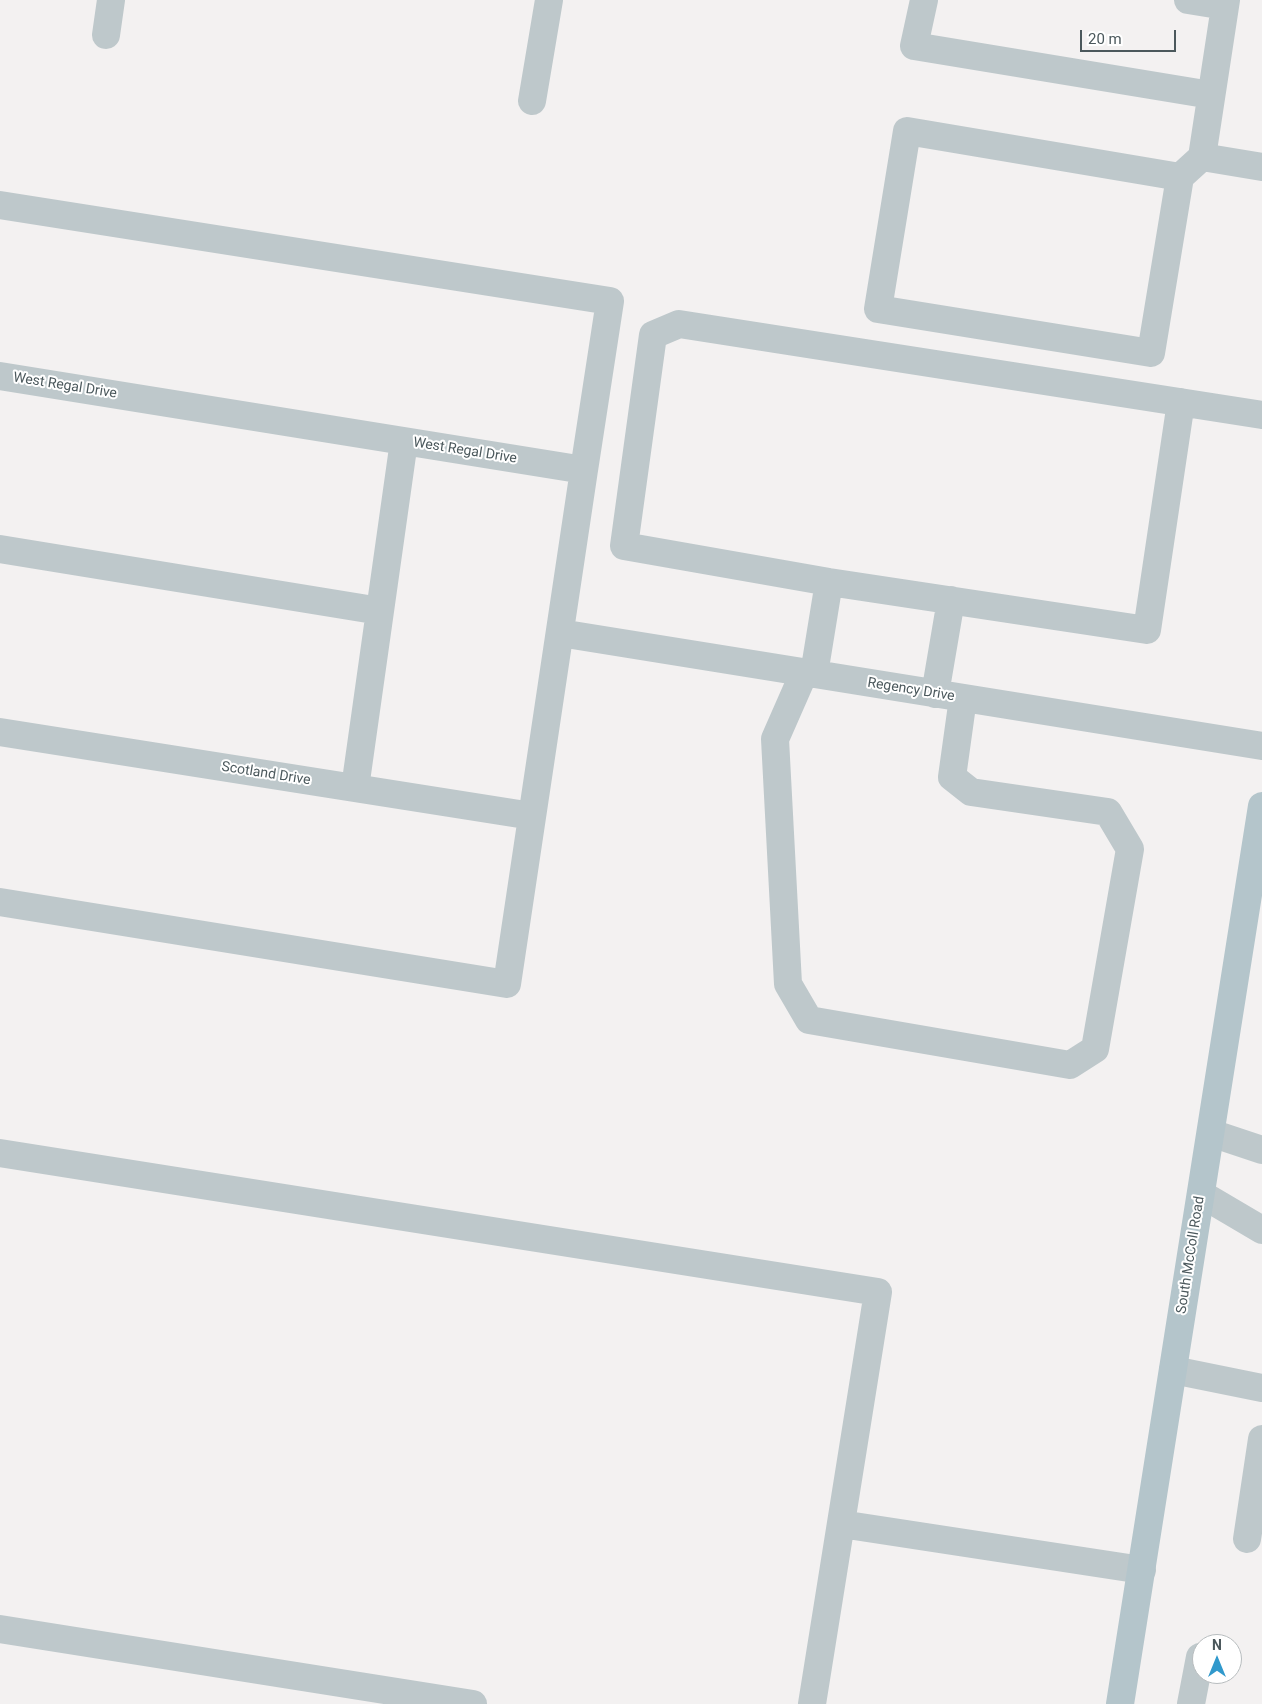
<!DOCTYPE html>
<html>
<head>
<meta charset="utf-8">
<style>
	body { margin:0 }
	#map { position:relative; width:1262px; height:1704px; overflow:hidden; background:#f3f1f1; font-family:Roboto,sans-serif }
	canvas { display:block }
	.north { position:absolute; left:1192px; top:1634px; width:50px; height:50px; box-sizing:border-box; background:#fff; border:1px solid #b7bcbe; border-radius:50%; rotate:0deg; font-size:14px; font-weight:700; line-height:20px; text-align:center; color:#4b585c }
	.north::after { content:''; display:block; margin:auto; width:18px; height:22px; background:#3199cc; clip-path:polygon(50% 0,100% 100%,50% 72%,0 100%) }
	.scale { position:absolute; left:1080px; top:30px; width:96px; height:22px; box-sizing:border-box; border:2px solid #4b585c; border-top:0; padding-left:6px; font-size:15px; line-height:18px; white-space:nowrap; color:#4b585c; -webkit-text-stroke:4px #fff; paint-order:stroke }
</style>
</head>
<body>
<div id="map">
<canvas width="1262" height="1704"></canvas>
<div class="north">N</div>
<div class="scale">20 m</div>
</div>
<script>
const c = document.querySelector('canvas').getContext('2d');
c.lineJoin = 'round';
const poly = rows => new Path2D(rows.map(r => 'M' + r).join(''));
function stroke(path, color, width, dash) { c.strokeStyle = color; c.lineWidth = width; c.lineCap = dash ? 'butt' : 'round'; c.setLineDash(dash || []); c.stroke(path); }
function label(font, color, halo, rows, align = 'center') {
  c.font = font + ' Roboto,sans-serif'; c.lineWidth = 4; c.setLineDash([]); c.textBaseline = 'middle'; c.strokeStyle = halo; c.fillStyle = color; for (const [text, x, y, turn = 0] of rows) {
    c.save(); c.translate(x, y); c.rotate((+turn || 0) * Math.PI / 180); c.textAlign = isNaN(turn) ? turn : align; if (halo) c.strokeText(text, 0, 0); c.fillText(text, 0, 0); c.restore();
  }
}
const minor = poly([
	[924,0,914,46,1211,95],
	[1188,0,1225,6],
	[1226,0,1202,157,1262,167],
	[106,35,111,0],
	[532,101,549,0],
	[1180,177,907,131,878,309,1151,353,1180,177,1202,157],
	[0,205,610,301,584,470],
	[0,376,584,470,507,984,0,902],
	[1181,402,1147,630,829,582,624,546,653,335,679,324,1262,415],
	[0,549,380,611],
	[560,633,1262,746],
	[804,673,775,739,788,984,809,1020,1070,1065,1095,1049,1130,849,1108,812,971,792,952,777,963,698],
	[814,674,829,582],
	[935,694,951,600],
	[0,732,532,816],
	[355,788,404,441],
	[1211,1133,1262,1150],
	[0,1153,878,1292,812,1704],
	[1201,1194,1262,1230],
	[1173,1370,1262,1388],
	[841,1524,1142,1570],
	[1247,1539,1262,1439],
	[0,1629,473,1704],
	[1191,1704,1200,1657]
]);
const major = poly([
	[1120,1704,1262,806]
]);
const streetNames = [
	["West Regal Drive",65,386,9],
	["West Regal Drive",465,451,9],
	["Regency Drive",911,690,9],
	["Scotland Drive",266,774,9],
	["South McColl Road",1191,1255,-81]
];
stroke(minor, '#bec8cb', 28);
stroke(major, '#b4c5cb', 28);
label('14px', '#4b585c', '#fff', streetNames);
</script>
</body>
</html>
